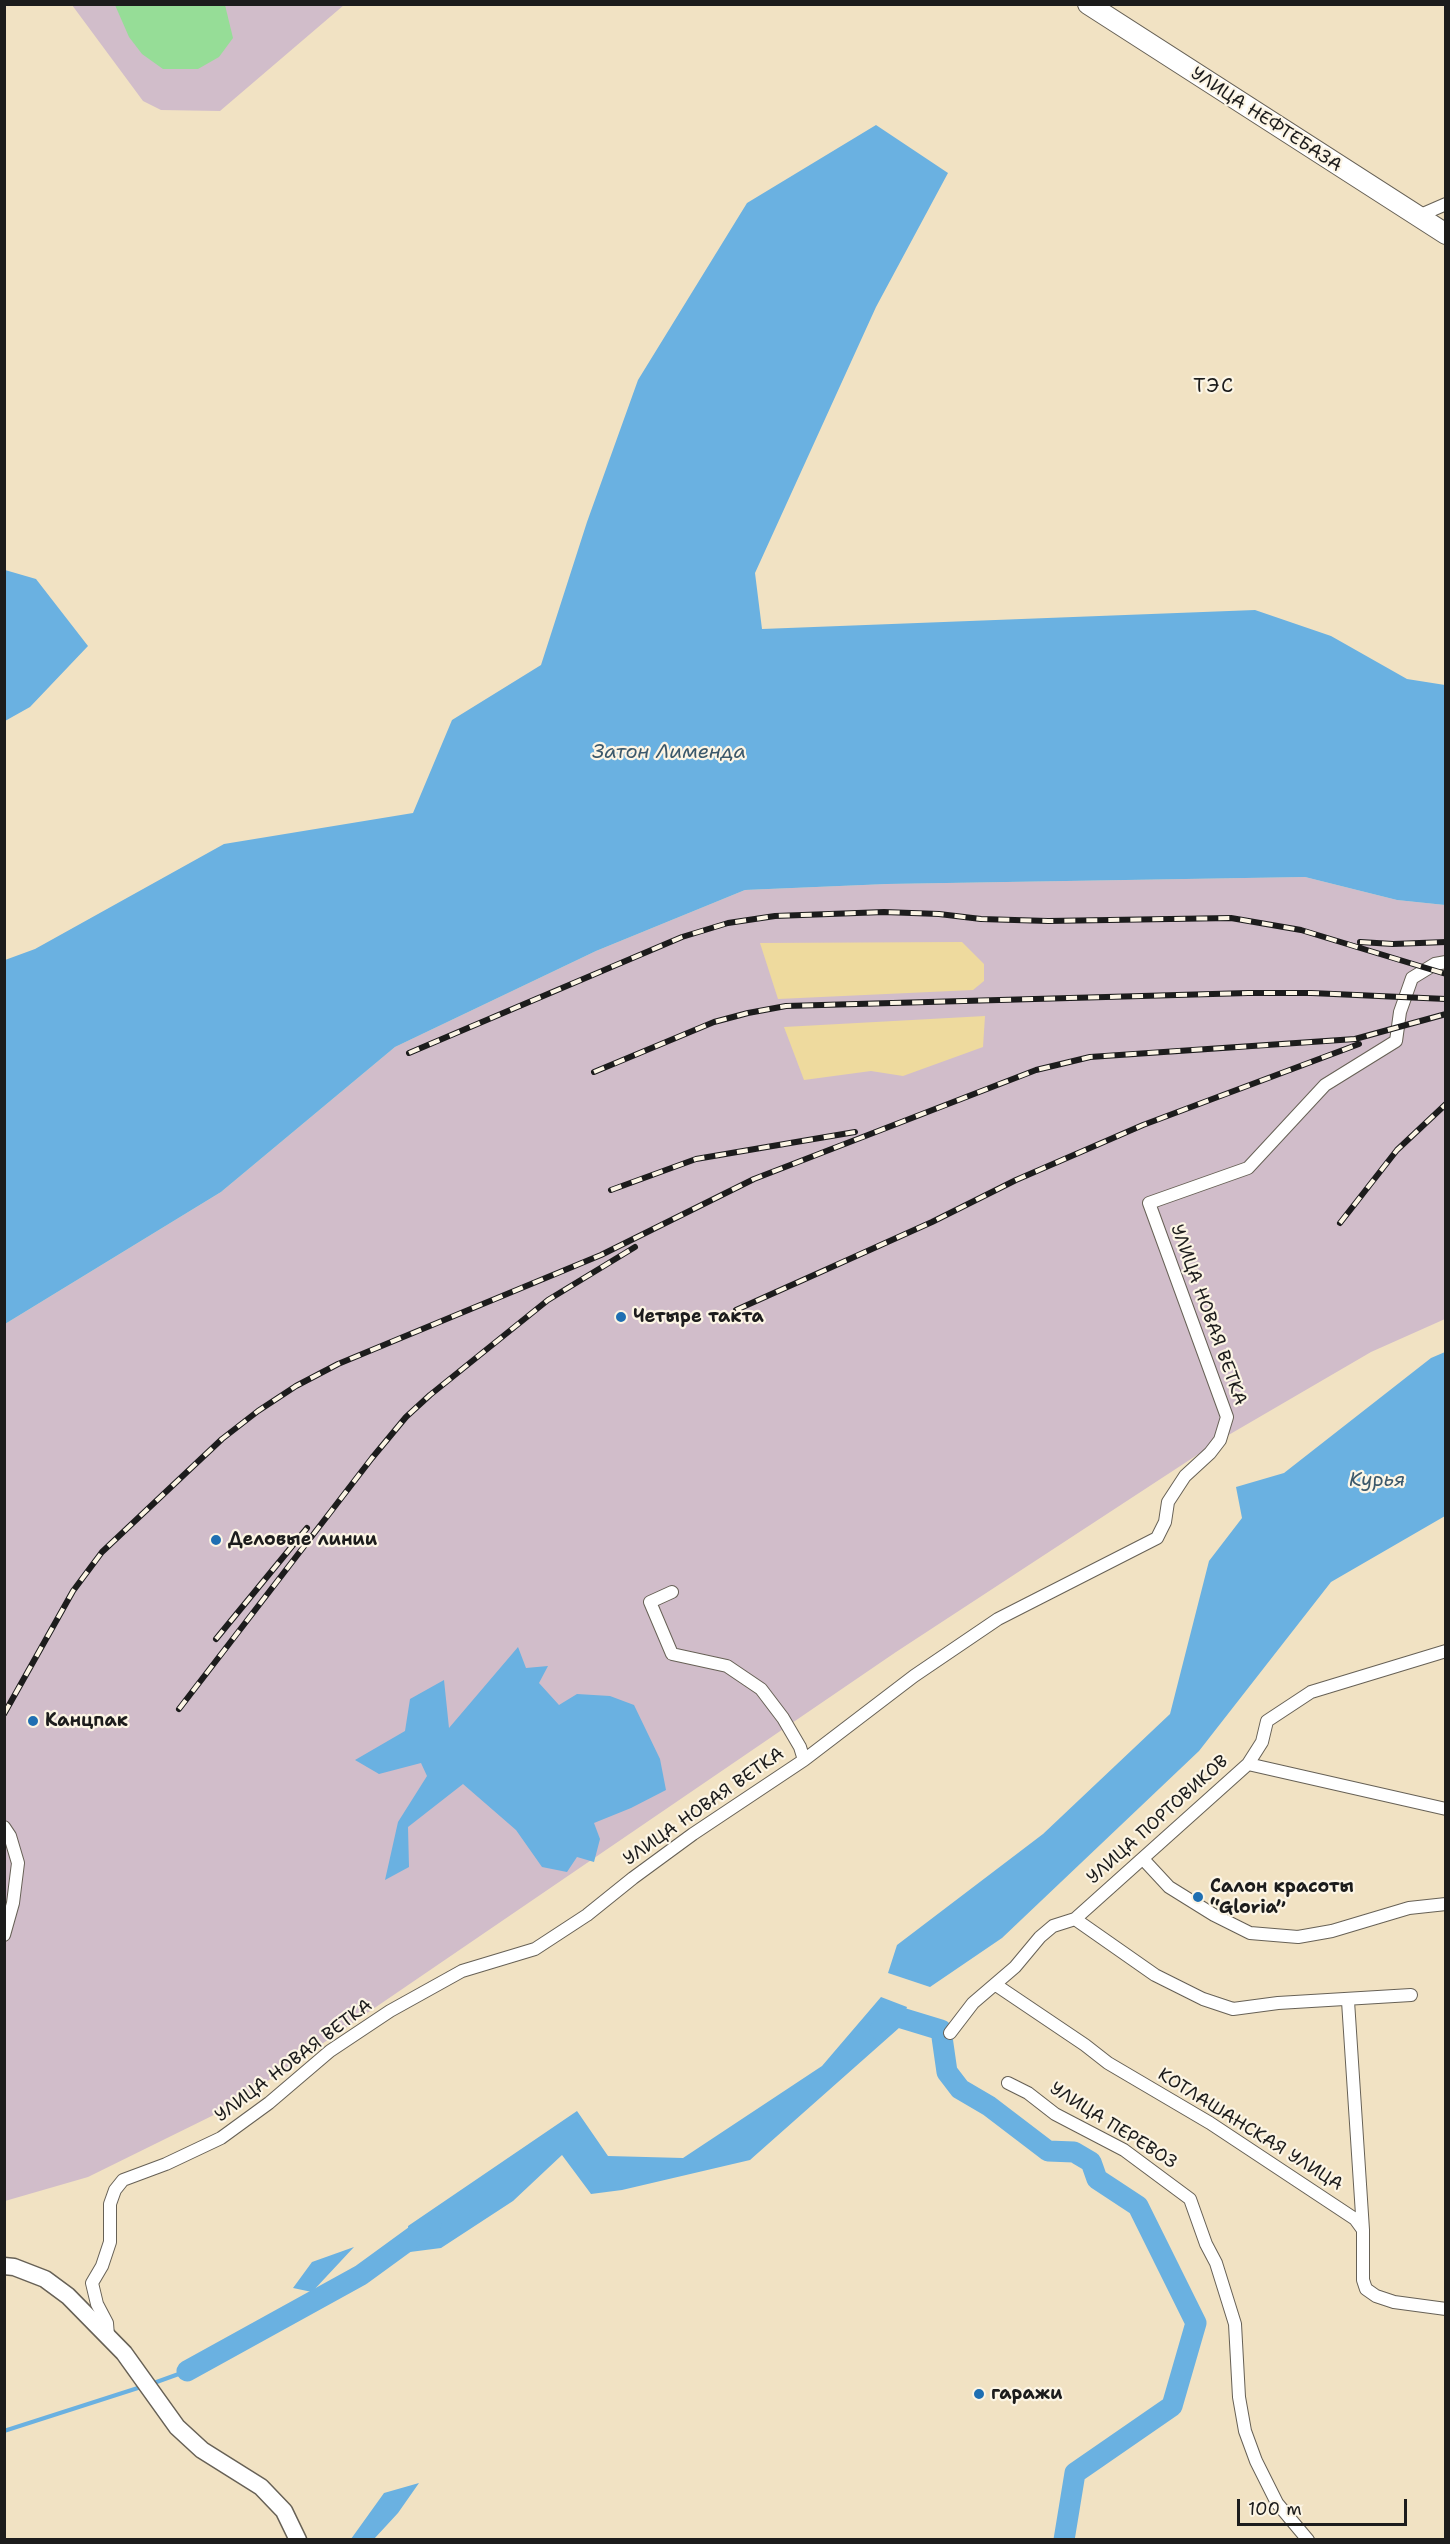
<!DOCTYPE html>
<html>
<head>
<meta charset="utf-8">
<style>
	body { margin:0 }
	#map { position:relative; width:1450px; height:2544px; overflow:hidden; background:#f1e2c3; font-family:"Shantell Sans",sans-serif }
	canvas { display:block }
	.frame { position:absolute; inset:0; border:6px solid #1c1c1c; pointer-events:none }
	.scale { position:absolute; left:1237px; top:2499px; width:170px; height:27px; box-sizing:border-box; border:3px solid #1c1c1c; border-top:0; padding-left:8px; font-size:18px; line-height:21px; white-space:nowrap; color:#1c1c1c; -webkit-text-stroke:4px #fcf5e5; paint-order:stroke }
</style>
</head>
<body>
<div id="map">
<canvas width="1450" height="2544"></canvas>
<div class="frame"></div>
<div class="scale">100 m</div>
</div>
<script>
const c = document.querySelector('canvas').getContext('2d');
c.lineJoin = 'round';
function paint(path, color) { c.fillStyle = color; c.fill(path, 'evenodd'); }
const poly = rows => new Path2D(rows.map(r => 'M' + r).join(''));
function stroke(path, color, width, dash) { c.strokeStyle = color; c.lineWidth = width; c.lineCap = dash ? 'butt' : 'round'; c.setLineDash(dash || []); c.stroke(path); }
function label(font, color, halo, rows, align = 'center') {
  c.font = font + ' "Shantell Sans",sans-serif'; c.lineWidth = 4.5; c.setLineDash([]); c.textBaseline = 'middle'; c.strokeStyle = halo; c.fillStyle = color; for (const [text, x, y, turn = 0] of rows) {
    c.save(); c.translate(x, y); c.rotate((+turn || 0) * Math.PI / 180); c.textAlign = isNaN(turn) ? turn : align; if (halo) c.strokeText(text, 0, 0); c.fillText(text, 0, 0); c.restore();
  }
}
const industrial = poly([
	[72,5,344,5,220,111,161,110,143,101],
	[1305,877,1397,900,1445,905,1445,1319,1371,1352,1220,1440,896,1652,228,2108,88,2177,5,2201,5,1324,221,1192,395,1047,596,951,745,890,887,884]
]);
const green = poly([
	[115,5,225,5,233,38,219,57,198,69,163,69,142,54,129,37]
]);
const sand = poly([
	[962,942,984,964,984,981,973,990,778,999,760,943],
	[985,1016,983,1047,903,1076,871,1071,804,1080,784,1027]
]);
const water = poly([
	[876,125,948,173,876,307,755,573,762,629,1255,610,1331,636,1407,679,1445,685,1445,905,1397,900,1305,877,887,884,745,890,596,951,395,1047,221,1192,5,1324,5,960,35,949,224,844,413,813,452,720,541,665,587,522,638,380,747,203],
	[5,570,36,579,88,646,30,707,5,721],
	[1445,1352,1445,1516,1331,1582,1199,1751,1002,1938,930,1987,888,1973,897,1945,1043,1834,1170,1714,1209,1561,1242,1518,1236,1487,1284,1473,1431,1358],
	[518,1647,526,1668,548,1666,539,1683,559,1705,577,1694,610,1696,634,1705,660,1759,666,1790,631,1808,594,1823,600,1839,594,1862,577,1857,567,1872,542,1867,516,1830,463,1784,408,1827,409,1867,385,1880,398,1822,427,1776,421,1763,379,1774,355,1760,405,1731,410,1699,444,1680,449,1728],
	[881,1997,907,2007,899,2028,750,2160,622,2190,591,2194,562,2155,513,2201,441,2248,410,2252,408,2226,577,2111,608,2156,683,2158,822,2066],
	[354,2247,312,2292,293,2288,312,2262],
	[419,2483,398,2513,374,2539,351,2539,384,2493]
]);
const stream = poly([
	[151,2384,187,2371],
	[4,2431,141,2387]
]);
const river = poly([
	[880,2030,895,2016,941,2030,947,2072,960,2089,989,2106,1048,2151,1074,2152,1091,2162,1097,2179,1138,2206,1196,2323,1172,2406,1075,2473,1064,2540],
	[187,2371,361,2275,431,2224]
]);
const street = poly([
	[1416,217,1446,204],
	[804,1760,914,1676,998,1619,1157,1538,1165,1522,1168,1502,1185,1476,1210,1453,1220,1440,1227,1417,1149,1203,1248,1168,1325,1085,1396,1041,1400,1012,1412,978,1435,964,1446,962],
	[1248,1764,1446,1809],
	[4,1827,10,1836,18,1863,13,1903,4,1935],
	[1143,1859,1169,1887,1214,1915,1250,1933,1298,1937,1332,1931,1409,1908,1446,1904],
	[1075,1919,1155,1975,1203,1999,1233,2009,1278,2003,1411,1995],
	[996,1985,1085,2045,1108,2063,1210,2123,1355,2219,1363,2230,1363,2280,1366,2289,1376,2296,1394,2302,1446,2309],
	[1348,2001,1363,2230],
	[950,2033,973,2003,1015,1967,1040,1937,1053,1926,1075,1919,1248,1764,1262,1742,1267,1721,1311,1692,1446,1651],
	[1008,2083,1028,2093,1055,2114,1124,2150,1190,2199,1206,2244,1216,2263,1235,2324,1239,2397,1245,2431,1256,2461,1277,2503,1308,2540],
	[108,2336,107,2323,97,2304,92,2283,102,2266,110,2242,110,2204,115,2190,123,2180,166,2164,221,2138,269,2103,330,2051,390,2011,462,1971,535,1949,587,1915,633,1878,693,1834,804,1760,800,1747,783,1718,761,1689,727,1666,672,1654,650,1602,672,1592]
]);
const secondary = poly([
	[4,2266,14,2267,45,2279,68,2296,124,2353,177,2427,202,2450,261,2487,284,2511,298,2540]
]);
const primary = poly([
	[1088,4,1446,234]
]);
const rail = poly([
	[1360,942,1393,944,1446,942],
	[409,1053,682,937,728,923,775,916,884,912,939,914,981,919,1048,921,1231,918,1301,930,1446,974],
	[594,1072,714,1022,748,1013,786,1006,1248,993,1311,993,1446,999],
	[611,1190,696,1159,855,1132],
	[1340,1223,1397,1150,1446,1104],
	[736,1310,932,1222,1016,1180,1143,1125,1359,1044],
	[216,1639,307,1528],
	[179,1709,372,1458,406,1417,430,1395,548,1300,635,1247],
	[4,1714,73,1591,102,1552,222,1439,258,1411,296,1386,338,1364,601,1255,754,1179,1036,1070,1090,1057,1355,1039,1446,1014]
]);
const markers = [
	[621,1317,6,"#1f6fb2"],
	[216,1540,6,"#1f6fb2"],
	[33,1721,6,"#1f6fb2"],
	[1198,1897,6,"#1f6fb2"],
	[979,2394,6,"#1f6fb2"]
];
const streetNames = [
	["УЛИЦА НЕФТЕБАЗА",1266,120,33],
	["УЛИЦА НОВАЯ ВЕТКА",1208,1315,70],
	["УЛИЦА НОВАЯ ВЕТКА",704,1807,-35],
	["УЛИЦА ПОРТОВИКОВ",1158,1820,-42],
	["УЛИЦА НОВАЯ ВЕТКА",294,2061,-37],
	["УЛИЦА ПЕРЕВОЗ",1113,2126,32],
	["КОТЛАШАНСКАЯ УЛИЦА",1250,2130,32]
];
const poiNames = [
	["Четыре такта",633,1317],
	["Деловые линии",228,1540],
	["Канцпак",45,1721],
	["Салон красоты",1210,1887],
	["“Gloria”",1210,1908],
	["гаражи",991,2394]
];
const neighbourhoodNames = [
	["ТЭС",1214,387]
];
const waterNames = [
	["Затон Лименда",669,753],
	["Курья",1377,1481]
];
paint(industrial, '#d1bdca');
paint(green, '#96dd97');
paint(sand, '#eeda9e');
paint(water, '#6ab1e1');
stroke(stream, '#6ab1e1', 4);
stroke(river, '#6ab1e1', 21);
stroke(street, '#676156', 14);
stroke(secondary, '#676156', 19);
stroke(primary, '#676156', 22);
stroke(street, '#fff', 12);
stroke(secondary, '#fff', 16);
stroke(primary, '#fff', 20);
stroke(rail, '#1c1c1c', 6);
stroke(rail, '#fcf5e5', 4, [11]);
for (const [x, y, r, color] of markers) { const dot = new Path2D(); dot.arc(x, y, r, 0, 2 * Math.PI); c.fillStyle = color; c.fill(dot); stroke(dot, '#fcf5e5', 2); }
label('18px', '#1c1c1c', '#fcf5e5', streetNames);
label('bold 18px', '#1c1c1c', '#fcf5e5', poiNames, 'left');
c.letterSpacing = '1.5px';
label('20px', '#1c1c1c', '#fcf5e5', neighbourhoodNames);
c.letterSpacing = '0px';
label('italic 20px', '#3b586b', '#fcf5e5', waterNames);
</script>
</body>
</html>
